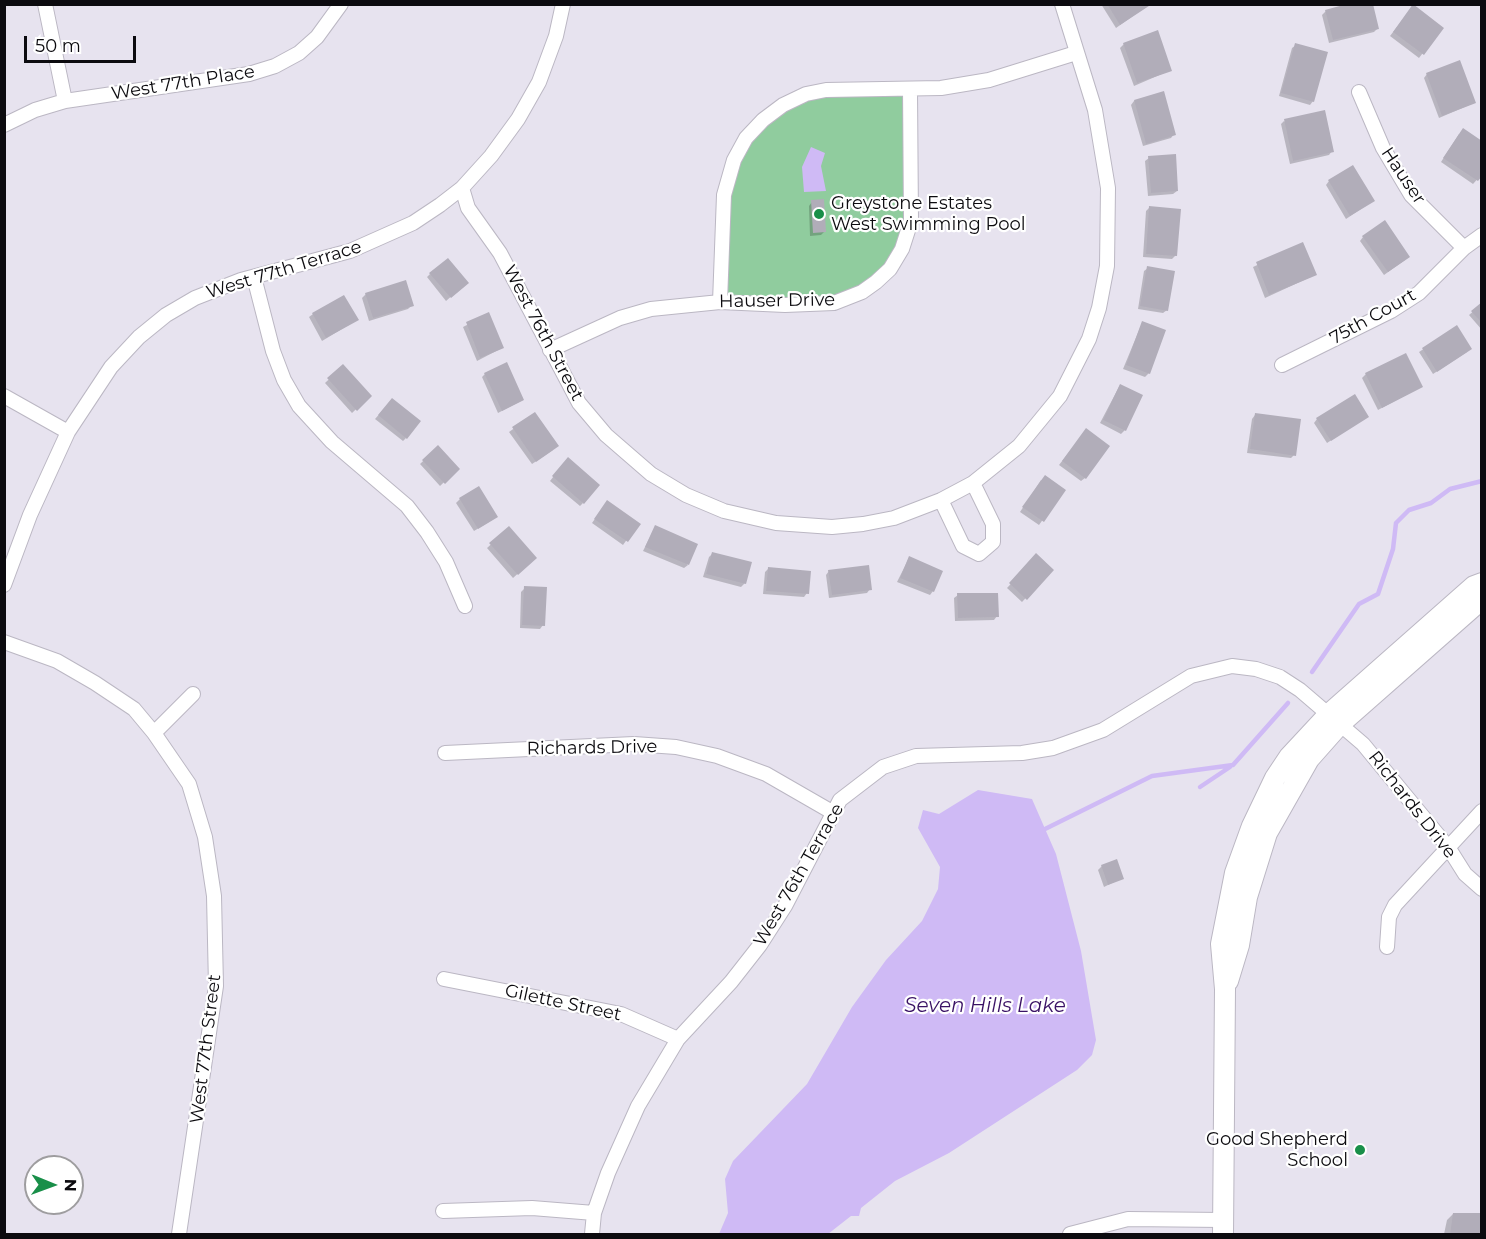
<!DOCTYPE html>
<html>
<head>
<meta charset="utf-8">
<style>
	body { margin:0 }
	#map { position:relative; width:1486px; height:1239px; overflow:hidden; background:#e7e3ef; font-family:Montserrat,sans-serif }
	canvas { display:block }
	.frame { position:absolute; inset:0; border:6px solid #0c0b0f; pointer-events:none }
	.north { position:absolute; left:24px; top:1155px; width:60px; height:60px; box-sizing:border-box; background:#fff; border:2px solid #9e9d9f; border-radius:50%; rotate:91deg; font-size:16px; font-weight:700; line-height:24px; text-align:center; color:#0c0b0f }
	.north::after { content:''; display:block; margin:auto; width:21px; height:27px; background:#198f49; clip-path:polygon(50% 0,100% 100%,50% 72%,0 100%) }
	.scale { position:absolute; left:24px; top:36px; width:112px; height:27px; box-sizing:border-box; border:3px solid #0c0b0f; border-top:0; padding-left:8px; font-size:18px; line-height:21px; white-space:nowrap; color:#0c0b0f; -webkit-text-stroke:4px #fff; paint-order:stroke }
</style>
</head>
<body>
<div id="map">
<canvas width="1486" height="1239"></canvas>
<div class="frame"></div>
<div class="north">N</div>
<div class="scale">50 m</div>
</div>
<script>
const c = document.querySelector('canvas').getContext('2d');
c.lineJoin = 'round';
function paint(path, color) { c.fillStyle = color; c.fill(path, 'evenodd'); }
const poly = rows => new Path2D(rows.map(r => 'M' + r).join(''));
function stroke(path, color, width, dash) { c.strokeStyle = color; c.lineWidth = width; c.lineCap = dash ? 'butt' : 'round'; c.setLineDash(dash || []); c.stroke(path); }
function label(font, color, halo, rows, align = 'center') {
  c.font = font + ' Montserrat,sans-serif'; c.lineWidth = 4.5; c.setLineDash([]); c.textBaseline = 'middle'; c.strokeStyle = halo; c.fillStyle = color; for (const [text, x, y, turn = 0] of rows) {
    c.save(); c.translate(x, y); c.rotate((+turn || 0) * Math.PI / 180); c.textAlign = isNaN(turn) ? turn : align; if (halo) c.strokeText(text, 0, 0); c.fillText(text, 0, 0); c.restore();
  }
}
const green = poly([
	[910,89,911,199,902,249,848,299,720,302,724,195,746,138,806,94]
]);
const water = poly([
	[811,147,825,153,821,166,826,191,804,192,802,167],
	[978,790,1032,799,1056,854,1081,951,1096,1040,1092,1055,1077,1070,949,1153,895,1181,861,1208,859,1216,851,1216,828,1234,719,1234,728,1213,725,1179,733,1161,807,1084,852,1007,886,960,922,921,938,889,940,867,918,828,923,810,939,814]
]);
const shadow = poly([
	[1101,4,1150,4,1116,28],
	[1410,10,1442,28,1419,58,1390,36],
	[1326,11,1378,28,1374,32,1329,43,1322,15],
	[1124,44,1171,70,1134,86,1120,48],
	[1296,45,1313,101,1310,105,1279,96,1292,48],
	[1427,74,1474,103,1439,118,1424,78],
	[1163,93,1174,134,1171,138,1143,146,1131,105,1134,101],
	[1284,121,1332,151,1329,155,1290,164,1281,124],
	[1459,134,1482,174,1473,184,1441,162],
	[1149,158,1177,191,1173,194,1148,196,1145,161],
	[1329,181,1373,201,1346,219,1326,185],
	[812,202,825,231,821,235,810,236,809,206],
	[1149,208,1176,255,1172,259,1143,257,1146,211],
	[1363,237,1405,260,1384,275,1360,241],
	[1302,244,1315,275,1265,298,1253,267],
	[1148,268,1167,310,1163,313,1138,309,1144,271],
	[430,274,463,286,446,301,427,277],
	[366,294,412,305,408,309,369,321,362,298],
	[1482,304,1482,330,1469,315],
	[313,314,357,320,322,341,309,317],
	[488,314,502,348,477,361,463,327],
	[1142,323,1149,373,1145,377,1123,369],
	[1457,327,1467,352,1433,374,1419,352],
	[343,366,370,396,352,413,325,383],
	[485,374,523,400,498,413,482,377],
	[1366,374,1421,387,1378,410,1362,378],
	[1120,385,1125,430,1121,434,1100,423],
	[389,403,406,438,403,441,375,419],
	[534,414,553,450,532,464,509,432],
	[1255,415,1294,455,1291,458,1247,453,1252,419],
	[1367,417,1327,443,1314,423,1317,419],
	[1083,434,1085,478,1081,481,1059,465],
	[438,447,458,469,440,486,420,464],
	[564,463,583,503,580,506,550,481],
	[1041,480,1064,490,1039,525,1020,512],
	[460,499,492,520,474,531,456,503],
	[604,506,638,524,623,545,592,523],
	[655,527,688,565,684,568,643,551],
	[509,528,535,558,513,578,487,548],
	[712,554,745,583,741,587,703,577,709,557],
	[1037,556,1052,570,1022,602,1007,588],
	[909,558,933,591,930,595,897,582],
	[768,569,807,593,804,597,763,594,765,572],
	[829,571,870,589,867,593,829,598,826,575],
	[525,588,543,625,540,629,520,628,521,592],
	[958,595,997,616,994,620,955,621,954,598],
	[1102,866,1122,878,1104,887,1098,870],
	[1453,1214,1482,1215,1482,1234,1444,1234,1447,1220]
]);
const stream = poly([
	[1312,672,1359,604,1378,594,1393,549,1396,523,1409,510,1431,503,1450,489,1482,481],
	[1200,787,1230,767],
	[1045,829,1152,776,1233,765,1288,703]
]);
const building = poly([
	[1107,4,1152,4,1120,25],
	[1347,4,1373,4,1379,29,1333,40,1325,10],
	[1413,4,1444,28,1424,55,1393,32],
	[1158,30,1172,71,1137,83,1123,43],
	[1295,43,1328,52,1314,102,1281,93],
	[1460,60,1476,103,1442,116,1426,73],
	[1164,91,1176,135,1146,144,1134,100],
	[1325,110,1334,152,1293,161,1284,119],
	[1463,128,1482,141,1482,176,1478,181,1443,158],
	[1176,154,1178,191,1151,193,1148,156],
	[1353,165,1375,201,1350,216,1328,180],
	[824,199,826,232,813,233,811,200],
	[1149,206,1181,209,1177,256,1146,254],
	[1385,220,1410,257,1388,272,1362,236],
	[1303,242,1317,275,1269,295,1256,262],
	[448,258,469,283,451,298,429,273],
	[1147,266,1175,271,1168,311,1140,306],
	[406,280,414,306,373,318,365,293],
	[344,295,359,320,326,338,312,313],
	[1482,302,1482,323,1471,311],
	[489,312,504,348,480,358,466,322],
	[1142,321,1166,330,1150,374,1126,365],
	[1457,325,1472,349,1437,372,1422,348],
	[1406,353,1423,387,1382,408,1365,373],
	[507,362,524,400,502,411,484,373],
	[343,364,372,396,357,411,327,378],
	[1120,384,1143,395,1126,431,1103,420],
	[1355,394,1369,417,1331,441,1316,418],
	[392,398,421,421,407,439,378,415],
	[535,412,559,446,536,462,512,427],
	[1255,413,1301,419,1296,456,1250,449],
	[1086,428,1110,446,1086,479,1062,461],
	[438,445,460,469,445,484,422,460],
	[568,457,600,485,584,504,552,476],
	[1045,475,1066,490,1044,522,1022,507],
	[479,486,498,517,478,529,459,498],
	[607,500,641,524,628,542,594,519],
	[655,525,698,544,689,565,645,547],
	[509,526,537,558,518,575,489,543],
	[712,552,752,562,746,584,706,574],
	[1036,553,1054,570,1027,600,1009,583],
	[909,556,943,571,934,592,900,578],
	[869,565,872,590,832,595,828,570],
	[768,567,811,571,809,594,766,591],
	[524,586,547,587,545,626,522,625],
	[957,593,998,593,999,617,958,618],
	[1117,859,1124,879,1108,885,1101,865],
	[1453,1213,1482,1213,1482,1234,1450,1234]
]);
const minor = poly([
	[45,4,65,101],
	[1359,92,1383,148,1411,195,1464,248],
	[4,125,35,110,65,101,249,74,275,66,299,53,317,37,341,4],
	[462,188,468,208,500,253,579,403,606,435,651,474,686,495,724,511,776,523,832,527,863,524,894,518,941,500,973,483,1019,446,1060,396,1089,339,1099,308,1107,266,1108,188,1095,110,1062,4],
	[254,277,273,351,284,380,299,406,332,442,407,506,427,532,446,562,465,606],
	[720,302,724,195,734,160,746,138,763,120,783,105,806,94,826,90,941,88,989,80,1076,53],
	[550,350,620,318,651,309,720,302,785,305,834,303,862,292,876,282,890,269,902,249,911,221,910,89],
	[1282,365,1391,311,1419,293,1464,248,1482,235],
	[4,396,68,432],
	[941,500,963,546,979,554,993,542,993,524,973,483],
	[4,585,30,515,68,432,111,367,139,337,166,315,195,298,241,280,350,251,413,223,440,205,462,188,491,156,518,119,539,82,556,36,563,4],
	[4,642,57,661,95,683,134,709,154,733,189,784,205,837,214,896,216,986,179,1234],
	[154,733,193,694],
	[445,753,634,744,676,747,717,756,766,774,832,812],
	[1387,947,1389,917,1395,905,1482,811],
	[444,979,621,1014,678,1039],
	[443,1211,532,1208,594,1213],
	[592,1234,594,1213,608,1173,638,1106,678,1039,731,982,760,945,785,906,840,800,883,767,916,756,1022,753,1053,748,1103,730,1191,676,1232,666,1256,669,1280,677,1300,690,1363,744,1448,847,1465,874,1482,889],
	[1070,1234,1128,1219,1223,1220]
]);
const secondary = poly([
	[1228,981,1239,945,1247,897,1267,833,1309,759,1340,724,1482,599],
	[1223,1234,1225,989,1221,944,1235,873,1252,826,1275,778,1289,757,1329,714,1474,586,1482,583]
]);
const markers = [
	[819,214,6,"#198f49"],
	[1360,1150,6,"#198f49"]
];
const streetNames = [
	["West 77th Place",183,83,-9],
	["Hauser",1403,176,56],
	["West 77th Terrace",284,270,-17],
	["Hauser Drive",777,301,-1],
	["75th Court",1373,317,-29],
	["West 76th Street",543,333,62],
	["Richards Drive",592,748,-1],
	["Richards Drive",1412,805,52],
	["West 76th Terrace",799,875,-60],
	["Gilette Street",563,1003,12],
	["West 77th Street",206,1049,-83]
];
const poiNames = [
	["Greystone Estates",831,204],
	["West Swimming Pool",831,225],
	["Good Shepherd",1348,1140,"right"],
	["School",1348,1161,"right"]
];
const waterNames = [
	["Seven Hills Lake",985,1006]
];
paint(green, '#90cc9e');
paint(water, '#cfbaf5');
paint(shadow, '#0003');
stroke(stream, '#cfbaf5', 4.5);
paint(building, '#b1adb9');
stroke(minor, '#bbb7c3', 16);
stroke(secondary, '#bbb7c3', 22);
stroke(minor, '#fff', 14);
stroke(secondary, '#fff', 20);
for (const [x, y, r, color] of markers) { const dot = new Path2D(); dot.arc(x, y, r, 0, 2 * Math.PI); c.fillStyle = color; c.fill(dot); stroke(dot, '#fff', 2); }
label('18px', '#0c0b0f', '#fff', streetNames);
label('18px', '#0c0b0f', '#fff', poiNames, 'left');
label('italic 20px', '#3a1265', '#fff', waterNames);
</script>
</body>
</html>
